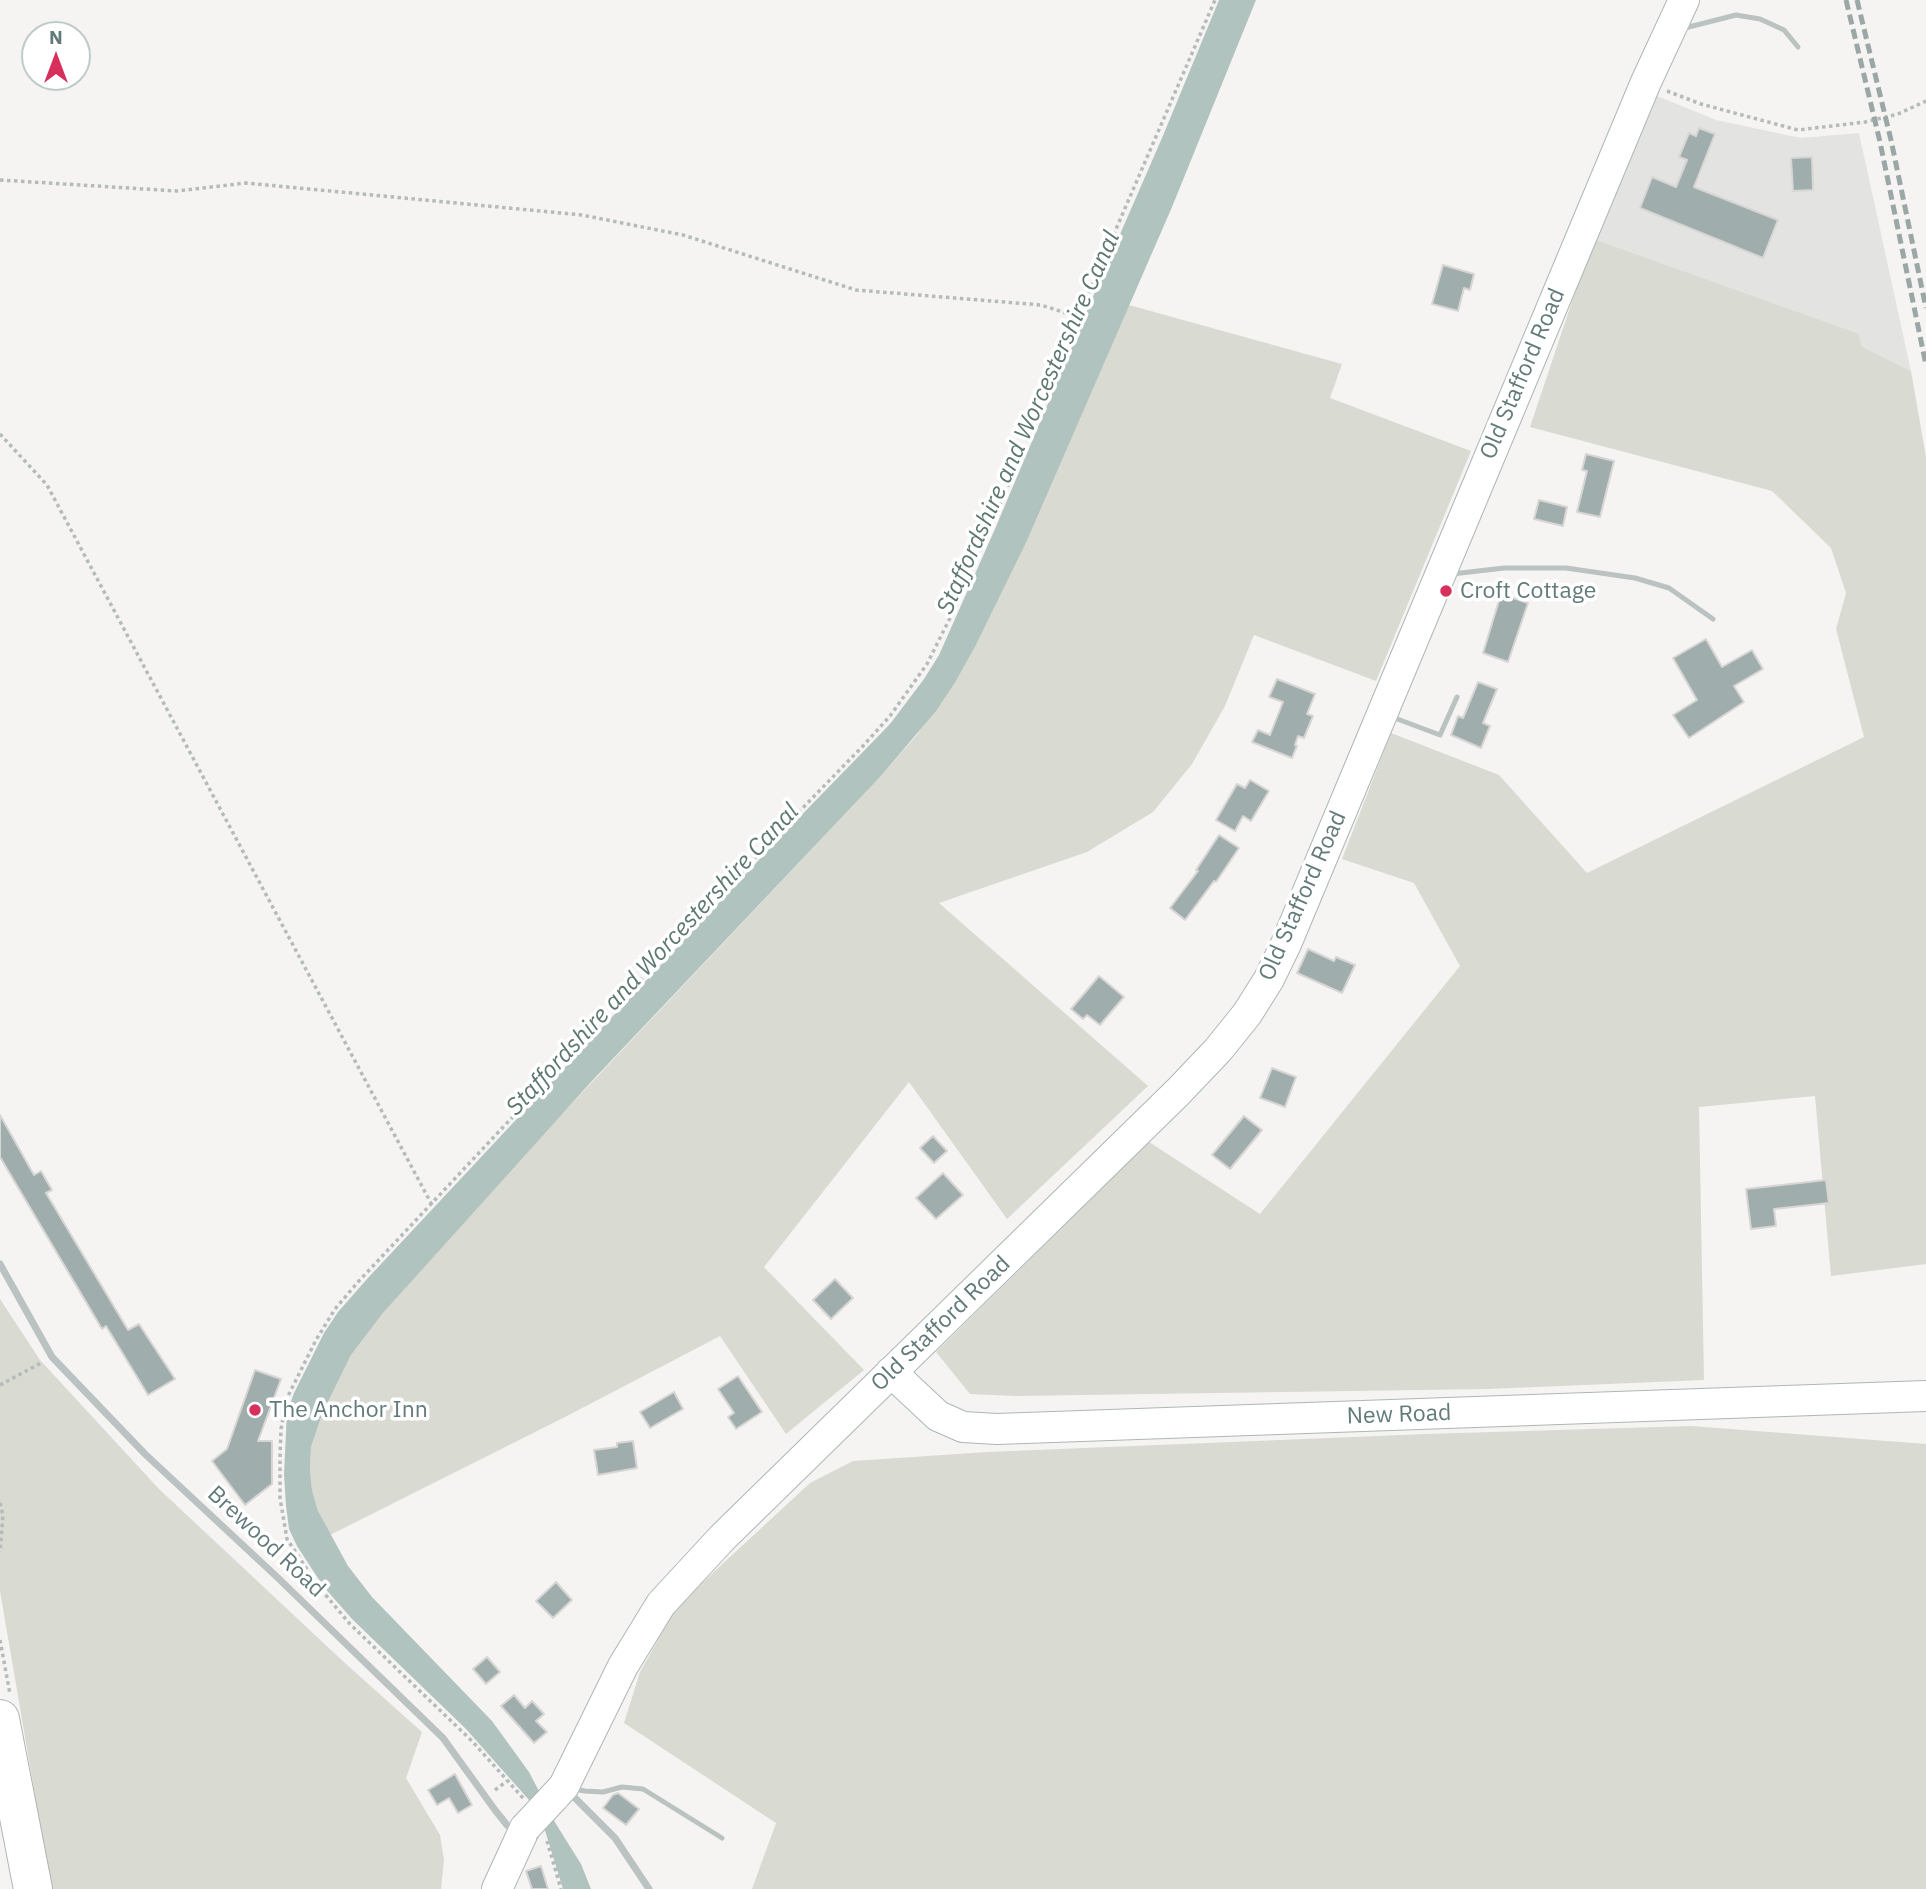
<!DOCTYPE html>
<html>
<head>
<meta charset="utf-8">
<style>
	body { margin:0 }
	#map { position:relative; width:1926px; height:1889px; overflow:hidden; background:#f5f4f2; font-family:"IBM Plex Sans",sans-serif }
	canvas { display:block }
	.north { position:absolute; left:21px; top:21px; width:70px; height:70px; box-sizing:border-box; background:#fff; border:2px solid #c0caca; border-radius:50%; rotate:0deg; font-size:19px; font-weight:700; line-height:28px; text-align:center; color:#627b7a }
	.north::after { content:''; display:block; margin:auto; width:24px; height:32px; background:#d7305d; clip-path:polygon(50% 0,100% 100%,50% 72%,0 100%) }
</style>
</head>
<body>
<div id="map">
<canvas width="1926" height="1889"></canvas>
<div class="north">N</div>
</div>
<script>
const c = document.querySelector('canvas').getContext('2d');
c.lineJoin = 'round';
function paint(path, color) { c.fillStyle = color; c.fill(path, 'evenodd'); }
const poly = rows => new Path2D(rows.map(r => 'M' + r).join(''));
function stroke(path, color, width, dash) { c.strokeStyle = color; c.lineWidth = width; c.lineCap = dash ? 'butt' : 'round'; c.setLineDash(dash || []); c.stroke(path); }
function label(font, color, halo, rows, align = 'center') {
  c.font = font + ' "IBM Plex Sans",sans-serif'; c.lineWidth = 7; c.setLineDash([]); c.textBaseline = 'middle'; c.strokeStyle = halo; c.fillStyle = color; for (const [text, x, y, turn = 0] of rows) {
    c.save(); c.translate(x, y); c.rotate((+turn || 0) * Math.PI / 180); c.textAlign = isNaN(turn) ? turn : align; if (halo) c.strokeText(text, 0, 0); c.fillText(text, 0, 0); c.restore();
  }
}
const built = poly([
	[1652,94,1716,120,1801,138,1859,133,1911,371,1861,346,1593,239]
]);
const green = poly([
	[1593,239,1859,334,1861,346,1911,371,1926,457,1926,1264,1831,1276,1815,1096,1699,1107,1704,1380,1488,1389,1015,1396,970,1394,936,1352,1149,1142,1260,1214,1460,966,1414,883,1342,859,1391,733,1499,775,1587,873,1864,737,1836,629,1846,593,1831,548,1772,491,1530,427],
	[1129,305,1342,364,1330,398,1471,451,1376,681,1254,635,1225,706,1192,764,1153,812,1087,852,939,903,1148,1086,1007,1219,909,1082,764,1267,864,1370,786,1434,720,1336,567,1416,330,1535,318,1511,312,1490,310,1470,311,1447,323,1412,351,1355,383,1313,526,1152,881,776,916,736,956,681,975,647,1026,543],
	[0,1299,40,1360,159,1489,346,1664,422,1732,406,1778,440,1835,444,1860,441,1889,51,1889,0,1591],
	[1691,1426,1926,1444,1926,1889,752,1889,776,1823,624,1723,640,1672,677,1606,810,1483,853,1461,987,1452,1426,1434]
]);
const water = poly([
	[1219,0,1256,0,1172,207,1026,543,975,647,956,681,936,711,881,776,591,1082,383,1313,351,1355,323,1412,311,1447,310,1470,312,1490,318,1511,348,1566,372,1597,492,1721,529,1772,556,1824,581,1864,591,1889,563,1889,543,1824,529,1800,466,1729,352,1619,323,1586,297,1546,289,1529,286,1506,284,1474,287,1412,294,1393,324,1333,338,1312,367,1279,786,831,890,724,924,679,939,655,995,529,1097,287,1162,138]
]);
const building = poly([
	[1699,128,1715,134,1694,187,1778,220,1763,258,1640,208,1652,177,1676,187,1687,160,1679,157,1689,133,1696,136,1699,128],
	[1812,157,1813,190,1793,191,1791,158,1812,157],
	[1443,265,1474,274,1470,290,1464,288,1458,311,1432,304,1443,265],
	[1586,454,1614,461,1600,517,1577,512,1587,471,1582,470,1586,454],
	[1539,500,1567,507,1563,526,1534,519,1539,500],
	[1501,594,1528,603,1508,662,1483,653,1501,594],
	[1706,639,1722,667,1752,650,1763,669,1734,686,1744,702,1689,738,1673,715,1697,700,1673,658,1706,639],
	[1277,679,1315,694,1307,714,1313,716,1304,738,1298,736,1295,745,1297,746,1292,758,1252,742,1258,730,1270,735,1283,702,1269,697,1277,679],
	[1478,682,1497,689,1483,723,1490,726,1481,748,1451,735,1458,716,1463,718,1478,682],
	[1250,780,1269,791,1251,821,1243,816,1235,831,1216,820,1237,784,1245,788,1250,780],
	[1219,835,1239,848,1216,882,1214,881,1185,920,1170,908,1198,871,1196,870,1219,835],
	[1308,949,1334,961,1336,957,1355,965,1342,993,1297,973,1308,949],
	[1099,976,1124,997,1100,1025,1087,1015,1083,1019,1071,1009,1099,976],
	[1272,1068,1296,1077,1285,1107,1260,1098,1272,1068],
	[0,1115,34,1175,41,1171,52,1190,46,1193,128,1330,139,1324,175,1379,148,1395,106,1326,102,1329,0,1157,0,1115],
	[1244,1116,1262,1130,1230,1169,1212,1155,1244,1116],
	[933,1136,947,1151,934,1163,920,1148,933,1136],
	[943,1173,963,1195,936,1219,916,1198,943,1173],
	[1826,1180,1829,1203,1774,1209,1776,1226,1751,1229,1746,1189,1826,1180],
	[835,1279,853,1298,831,1319,813,1300,835,1279],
	[255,1370,281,1379,258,1441,272,1441,272,1484,245,1505,212,1461,227,1449,255,1370],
	[738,1376,762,1412,736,1429,728,1417,734,1413,718,1389,738,1376],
	[674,1392,683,1409,650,1428,640,1412,674,1392],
	[633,1441,637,1468,598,1475,594,1450,617,1447,617,1443,633,1441],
	[556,1582,572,1600,553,1618,536,1601,556,1582],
	[487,1657,500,1672,486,1684,473,1669,487,1657],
	[514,1695,525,1708,532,1701,544,1714,536,1721,547,1732,534,1743,501,1706,514,1695],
	[455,1774,472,1805,458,1813,449,1798,437,1805,428,1790,455,1774],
	[618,1793,639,1809,626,1825,603,1808,613,1795,618,1793],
	[541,1866,548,1889,532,1889,526,1871,541,1866]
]);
const path = poly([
	[1667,91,1701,104,1798,130,1865,122,1898,114,1926,101],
	[0,180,177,191,246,183,582,215,683,235,856,290,1041,305,1078,317],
	[0,434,47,485,432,1205],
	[0,1385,41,1363],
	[0,1503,3,1515,0,1552],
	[284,1569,297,1555],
	[0,1640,10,1694],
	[495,1790,507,1781],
	[523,1798,472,1741,350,1624,318,1586,287,1539,280,1498,280,1457,281,1429,287,1398,316,1340,335,1309,358,1282,787,824,862,747,890,716,927,664,956,606,1010,481,1078,317,1215,0],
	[547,1841,561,1889]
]);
const lane = poly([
	[1681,29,1736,15,1760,19,1784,30,1798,47],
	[1452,574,1504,568,1566,568,1635,578,1669,588,1713,619],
	[1392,717,1440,735,1457,697],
	[574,1789,585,1791,603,1792,622,1787,643,1789,722,1838]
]);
const street = poly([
	[0,1264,52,1357,145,1454,277,1577,443,1738,495,1810,507,1825,516,1833],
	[569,1792,615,1838,649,1889]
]);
const secondary = poly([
	[891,1372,938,1416,963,1427,997,1429,1926,1396],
	[554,1797,564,1786,623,1666,661,1604,722,1538,1178,1092,1218,1050,1247,1014,1269,979,1286,944,1646,82,1684,0],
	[497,1889,525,1828]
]);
const highway = poly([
	[0,1719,33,1889]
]);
const rail = poly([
	[1846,0,1880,142,1926,365],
	[1857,0,1891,140,1926,308]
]);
const secondaryBridge = poly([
	[525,1828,554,1797]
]);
const markers = [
	[1446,591,7,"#d7305d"],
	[255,1410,7,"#d7305d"]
];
const streetNames = [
	["Old Stafford Road",1523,374,-67],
	["Old Stafford Road",1303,896,-66],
	["Old Stafford Road",941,1324,-44],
	["New Road",1399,1415,-2],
	["Brewood Road",266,1542,43]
];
const poiNames = [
	["Croft Cottage",1460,591],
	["The Anchor Inn",269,1410]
];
const waterNames = [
	["Staffordshire and Worcestershire Canal",1029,423,-66],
	["Staffordshire and Worcestershire Canal",653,960,-47]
];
paint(built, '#e3e4e2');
paint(green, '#d9dad1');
paint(water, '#b1c3bf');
paint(building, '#9faeac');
stroke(building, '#d7d6d5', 2);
stroke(secondary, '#adb7b7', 32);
stroke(highway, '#aeb6b5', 40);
stroke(path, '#b5bbba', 3.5, [3.5, 3.5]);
stroke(lane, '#bac2c2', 5);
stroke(street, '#bac2c2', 7);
stroke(secondary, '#fff', 30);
stroke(highway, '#fff', 38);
stroke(rail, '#9aa7a6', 5, [10, 5]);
stroke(secondaryBridge, '#adb7b7', 32, []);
stroke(secondaryBridge, '#fff', 30);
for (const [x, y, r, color] of markers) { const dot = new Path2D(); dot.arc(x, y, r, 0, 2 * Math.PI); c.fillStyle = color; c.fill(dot); stroke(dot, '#fff', 2.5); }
label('23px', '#627b7a', '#fff', streetNames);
label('23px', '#627b7a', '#fff', poiNames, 'left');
label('italic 24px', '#5d7771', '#fff', waterNames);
</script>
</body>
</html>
